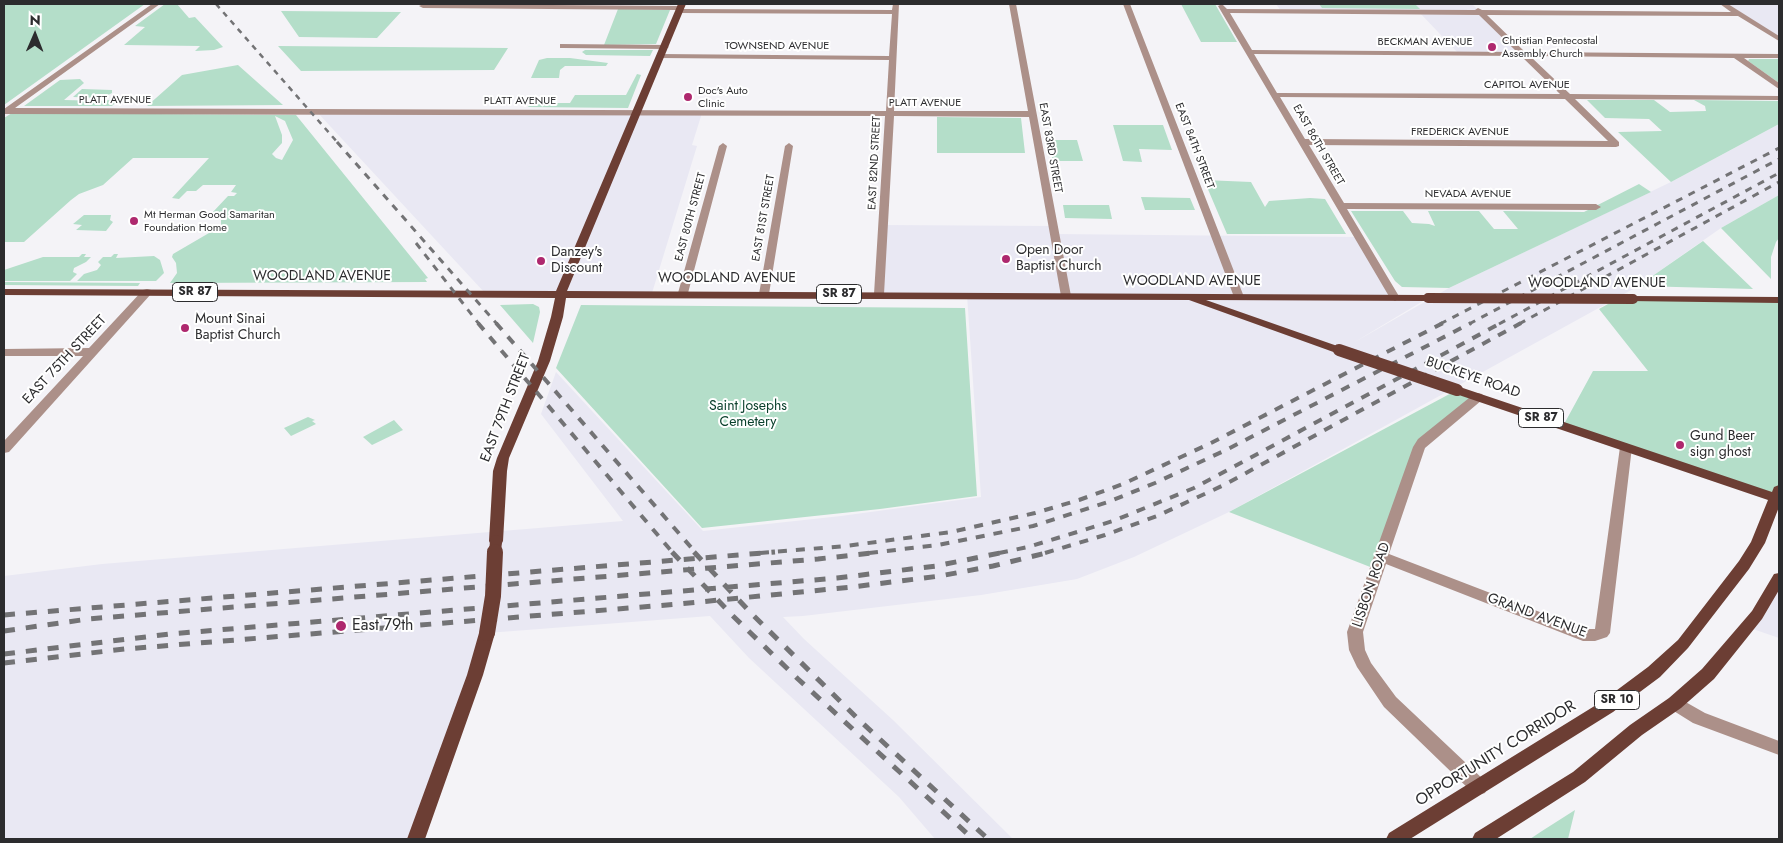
<!DOCTYPE html>
<html>
<head>
<meta charset="utf-8">
<style>
	body { margin:0 }
	#map { position:relative; width:1783px; height:843px; overflow:hidden; background:#f4f3f7; font-family:Jost,sans-serif }
	canvas { display:block }
	.frame { position:absolute; inset:0; border:5px solid #2c2c2e; pointer-events:none }
	.north { position:absolute; left:10px; top:10px; width:50px; height:50px; -webkit-text-stroke:4px #fff; paint-order:stroke; rotate:1deg; font-size:14px; font-weight:700; line-height:20px; text-align:center; color:#2c2c2e }
	.north::after { content:''; display:block; margin:auto; width:18px; height:22px; background:#2c2c2e; clip-path:polygon(50% 0,100% 100%,50% 72%,0 100%) }
</style>
</head>
<body>
<div id="map">
<canvas width="1783" height="843"></canvas>
<div class="frame"></div>
<div class="north">N</div>
</div>
<script>
const c = document.querySelector('canvas').getContext('2d');
c.lineJoin = 'round';
function paint(path, color) { c.fillStyle = color; c.fill(path, 'evenodd'); }
const poly = rows => new Path2D(rows.map(r => 'M' + r).join(''));
function stroke(path, color, width, dash) { c.strokeStyle = color; c.lineWidth = width; c.lineCap = dash ? 'butt' : 'round'; c.setLineDash(dash || []); c.stroke(path); }
function label(font, color, halo, rows, align = 'center') {
  c.font = font + ' Jost,sans-serif'; c.lineWidth = 4; c.setLineDash([]); c.textBaseline = 'middle'; c.strokeStyle = halo; c.fillStyle = color; for (const [text, x, y, turn = 0] of rows) {
    c.save(); c.translate(x, y); c.rotate((+turn || 0) * Math.PI / 180); c.textAlign = isNaN(turn) ? turn : align; if (halo) c.strokeText(text, 0, 0); c.fillText(text, 0, 0); c.restore();
  }
}
const built = poly([
	[1276,4,1472,4,1524,54,1458,53,1419,12,1281,11],
	[1724,4,1779,4,1779,39,1739,14],
	[317,112,702,113,692,145,697,146,652,293,484,292],
	[1779,124,1779,195,1721,228,1635,288,1229,512,1134,557,1077,579,981,595,803,616,783,617,804,639,893,720,1013,839,935,839,899,797,749,658,710,616,487,633,475,675,416,839,4,839,4,576,102,564,623,521,541,414,556,372,703,531,841,516,981,497,967,295,879,294,883,225,1053,226,1055,234,1358,237,1395,298,1428,298,1353,343,1449,288,1671,182],
	[1779,578,1779,638,1747,627,1769,597]
]);
const green = poly([
	[4,4,145,4,4,105],
	[165,4,177,4,189,18,195,17,223,47,214,50,195,51,200,46,124,45,145,27,135,26],
	[1181,4,1215,4,1237,42,1201,42],
	[1319,4,1415,4,1420,9,1322,8],
	[618,9,670,10,656,44,604,45],
	[281,11,401,12,377,38,299,37],
	[278,46,508,48,494,70,301,71],
	[585,50,653,50,650,56,586,55,582,52],
	[547,58,570,58,608,63,606,66,565,66,560,70,559,78,531,78,539,60],
	[1749,59,1779,59,1779,83,1748,61],
	[238,65,283,105,147,106,182,75],
	[637,74,641,75,628,108,528,107,531,103,570,103,575,95,626,95],
	[80,79,84,83,64,100,104,101,120,98,112,106,24,106,60,80],
	[82,89,112,90,112,93,102,98,73,97],
	[1587,100,1654,100,1670,112,1706,111,1705,106,1694,100,1779,101,1779,124,1671,182,1618,132,1662,131,1649,119,1605,118],
	[12,113,296,115,428,278,425,279,427,282,170,283,177,273,176,263,172,257,173,254,221,226,221,219,212,213,228,196,234,196,237,193,231,192,236,185,203,185,196,191,187,191,179,199,172,198,209,158,133,158,103,185,79,194,71,200,24,242,4,242,4,118],
	[275,116,285,121,293,140,282,160,276,158,272,154,282,143,282,135],
	[937,117,1021,118,1025,153,937,153],
	[1113,125,1163,125,1172,150,1139,149,1142,162,1123,161],
	[1048,140,1077,140,1083,161,1053,161],
	[1204,180,1251,182,1265,207,1269,201,1310,198,1325,199,1346,234,1227,234],
	[1639,184,1651,192,1449,288,1402,287,1395,281,1351,211,1403,211,1412,223,1429,224,1435,226,1428,211,1479,211,1494,229,1518,229,1503,211,1584,212],
	[1779,195,1779,238,1776,242,1771,257,1771,279,1721,228],
	[1141,197,1190,198,1195,210,1145,210],
	[1063,205,1109,205,1112,219,1065,218],
	[84,215,111,215,110,220,113,222,106,231,76,230,82,225,73,224],
	[1703,241,1753,289,1638,286],
	[82,254,86,254,84,257,91,257,86,262,74,268,73,272,77,274,70,281,4,281,4,270,43,257,79,257],
	[114,254,118,254,116,258,154,256,160,260,164,273,156,281,77,281,84,274,97,270,101,265,98,262,103,257,111,257],
	[4,282,140,283,138,286,4,285],
	[1617,299,1779,300,1779,490,1776,498,1563,426,1593,371,1648,371,1599,309],
	[533,304,539,307,540,312,533,343,500,305],
	[581,305,965,308,977,496,880,509,702,528,556,368],
	[1457,390,1478,397,1423,442,1378,570,1229,512],
	[308,417,315,420,312,421,316,424,291,436,284,428],
	[394,420,403,430,372,445,363,437],
	[1575,810,1568,839,1530,839,1542,831]
]);
const minor = poly([
	[152,4,160,4,15,108,886,111,889,60,660,58,656,56,660,54,889,56,892,14,679,13,676,10,423,8,419,6,423,4,680,6,683,9,892,10,893,4,899,4,894,111,1028,111,1009,4,1016,4,1071,296,1066,299,1061,296,1029,117,894,116,884,294,879,297,874,294,885,116,4,114,4,109,152,4],
	[1123,4,1130,4,1244,297,1243,299,1239,300,1234,297,1123,4],
	[1222,4,1227,9,1475,10,1478,8,1482,10,1731,12,1720,4,1728,4,1779,36,1779,41,1738,16,1487,15,1525,52,1779,54,1779,58,1744,58,1779,83,1779,89,1734,58,1530,56,1570,94,1779,96,1779,100,1575,99,1619,142,1619,146,1616,147,1309,145,1344,203,1596,204,1601,207,1596,210,1347,209,1400,298,1395,301,1390,298,1218,6,1222,4],
	[1230,13,1479,15,1517,52,1252,50,1230,13],
	[1254,54,1521,56,1560,94,1277,93,1254,54],
	[1280,97,1565,99,1608,141,1305,139,1280,97],
	[560,44,665,45,669,47,665,49,563,48,560,48,560,44],
	[723,143,727,146,688,293,687,295,679,295,678,293,719,146,723,143],
	[789,143,793,146,769,294,764,297,759,294,785,146,789,143],
	[147,289,151,290,152,292,151,294,9,452,4,453,4,441,83,356,4,356,4,349,89,348,143,290,147,289],
	[1478,393,1482,394,1484,397,1482,400,1425,448,1389,554,1584,629,1595,629,1620,447,1626,443,1632,447,1610,633,1607,637,1595,641,1583,641,1386,564,1363,632,1365,650,1371,663,1396,697,1485,781,1488,787,1485,793,1479,795,1473,793,1384,707,1357,667,1349,650,1347,632,1413,447,1418,439,1474,394,1478,393],
	[1675,696,1705,713,1779,741,1779,755,1693,723,1669,708,1667,703,1669,698,1675,696]
]);
const major = poly([
	[678,4,686,4,567,291,1428,295,1433,298,1428,301,1206,300,1343,348,1345,350,1343,352,1339,354,1189,300,566,298,563,317,550,361,509,458,507,471,503,541,501,545,496,546,491,545,489,541,493,471,497,458,538,361,551,317,555,298,4,295,4,289,556,291,678,4],
	[1633,296,1779,297,1779,303,1629,301,1628,299,1633,296],
	[1457,386,1772,492,1774,487,1779,485,1779,507,1765,543,1749,569,1688,648,1660,677,1613,712,1410,839,1386,839,1389,833,1601,702,1648,667,1678,640,1739,561,1751,542,1768,500,1453,393,1451,390,1457,386],
	[1779,573,1779,590,1762,619,1714,679,1681,708,1642,735,1585,782,1496,839,1472,839,1475,833,1573,772,1630,725,1669,698,1702,669,1752,611,1774,574,1779,573],
	[487,627,492,629,495,633,483,675,425,839,407,839,467,675,479,633,482,629,487,627]
]);
const railFar3 = poly([
	[216,4,338,143]
]);
const railFar2 = poly([
	[337,142,497,324],
	[416,243,479,324],
	[1440,324,1779,148],
	[1469,324,1779,159],
	[1499,324,1779,173],
	[1519,324,1779,182]
]);
const railFar1 = poly([
	[478,323,673,553],
	[496,323,696,553],
	[760,553,846,546,951,532,1035,513,1079,500,1123,484,1211,443,1443,323],
	[869,553,938,545,1033,526,1108,502,1155,483,1228,449,1471,323],
	[999,553,1028,547,1113,521,1194,488,1501,323],
	[1045,553,1105,535,1157,516,1224,485,1521,323]
]);
const rail = poly([
	[672,552,732,615,798,679,973,839],
	[694,552,749,611,858,719,988,839],
	[4,615,775,552],
	[4,631,88,619,818,559,880,552],
	[4,654,170,634,837,578,936,566,1005,552],
	[4,663,125,649,679,604,852,587,940,576,993,566,1050,552]
]);
const majorBridgeFar2 = poly([
	[1428,298,1633,299]
]);
const majorBridgeFar1 = poly([
	[1339,350,1457,390],
	[495,553,496,541]
]);
const majorBridge = poly([
	[487,633,493,596,495,552]
]);
const markers = [
	[1492,47,5,"#ae286e"],
	[688,97,5,"#ae286e"],
	[134,221,5,"#ae286e"],
	[1006,259,5,"#ae286e"],
	[541,261,5,"#ae286e"],
	[185,328,5,"#ae286e"],
	[1680,445,5,"#ae286e"],
	[341,626,6,"#ae286e"]
];
const farPoinames = [
	["Christian Pentecostal",1502,41],
	["Assembly Church",1502,54],
	["Doc's Auto",698,91],
	["Clinic",698,104],
	["Mt Herman Good Samaritan",144,215],
	["Foundation Home",144,228]
];
const farStreetnames = [
	["BECKMAN AVENUE",1425,42],
	["TOWNSEND AVENUE",777,46],
	["CAPITOL AVENUE",1527,85],
	["PLATT AVENUE",115,100],
	["PLATT AVENUE",520,101],
	["PLATT AVENUE",925,103],
	["FREDERICK AVENUE",1460,132],
	["EAST 86TH STREET",1318,145,60],
	["EAST 84TH STREET",1194,146,69],
	["EAST 83RD STREET",1050,148,80],
	["EAST 82ND STREET",875,163,-87],
	["NEVADA AVENUE",1468,194],
	["EAST 80TH STREET",691,217,-75],
	["EAST 81ST STREET",764,218,-80]
];
const shields = [
	[195,292,45],
	[839,294,45],
	[1541,418,45],
	[1617,700,45]
];
const shieldNames = [
	["SR 87",195,292],
	["SR 87",839,294],
	["SR 87",1541,418],
	["SR 10",1617,700]
];
const poiNames = [
	["Open Door",1016,251],
	["Baptist Church",1016,267],
	["Danzey's",551,253],
	["Discount",551,269],
	["Mount Sinai",195,320],
	["Baptist Church",195,336],
	["Gund Beer",1690,437],
	["sign ghost",1690,453]
];
const streetNames = [
	["WOODLAND AVENUE",322,277],
	["WOODLAND AVENUE",727,279],
	["WOODLAND AVENUE",1192,282],
	["WOODLAND AVENUE",1597,284],
	["EAST 75TH STREET",65,360,-47],
	["BUCKEYE ROAD",1473,378,19],
	["EAST 79TH STREET",506,408,-69],
	["LISBON ROAD",1372,585,-71],
	["GRAND AVENUE",1537,616,20]
];
const parkNames = [
	["Saint Josephs",748,407],
	["Cemetery",748,423]
];
const nearPoinames = [
	["East 79th",352,626]
];
const nearStreetnames = [
	["OPPORTUNITY CORRIDOR",1496,754,-32]
];
paint(built, '#e9e8f3');
paint(green, '#b4dec9');
paint(minor, '#ac9089');
paint(major, '#6c3e34');
stroke(railFar3, '#737375', 2.5, [5.5, 5.5]);
stroke(railFar2, '#737375', 3, [7, 7]);
stroke(railFar1, '#737375', 4, [9, 9]);
stroke(rail, '#737375', 5, [11, 11]);
stroke(majorBridgeFar2, '#6c3e34', 10);
stroke(majorBridgeFar1, '#6c3e34', 12);
stroke(majorBridge, '#6c3e34', 16);
for (const [x, y, r, color] of markers) { const dot = new Path2D(); dot.arc(x, y, r, 0, 2 * Math.PI); c.fillStyle = color; c.fill(dot); stroke(dot, '#fff', 2); }
label('11px', '#2c2c2e', '#fff', farPoinames, 'left');
label('11px', '#2c2c2e', '#fff', farStreetnames);
for (const [x, y, w] of shields) { const box = new Path2D(); box.roundRect(x - w / 2, y - 9.5, w, 19, 4); c.fillStyle = '#fff'; c.fill(box); stroke(box, '#2c2c2e', 1); }
label('bold 12px', '#2c2c2e', null, shieldNames);
label('14px', '#2c2c2e', '#fff', poiNames, 'left');
label('14px', '#2c2c2e', '#fff', streetNames);
label('14px', '#0a402c', '#fff', parkNames);
label('16px', '#2c2c2e', '#fff', nearPoinames, 'left');
label('16px', '#2c2c2e', '#fff', nearStreetnames);
</script>
</body>
</html>
